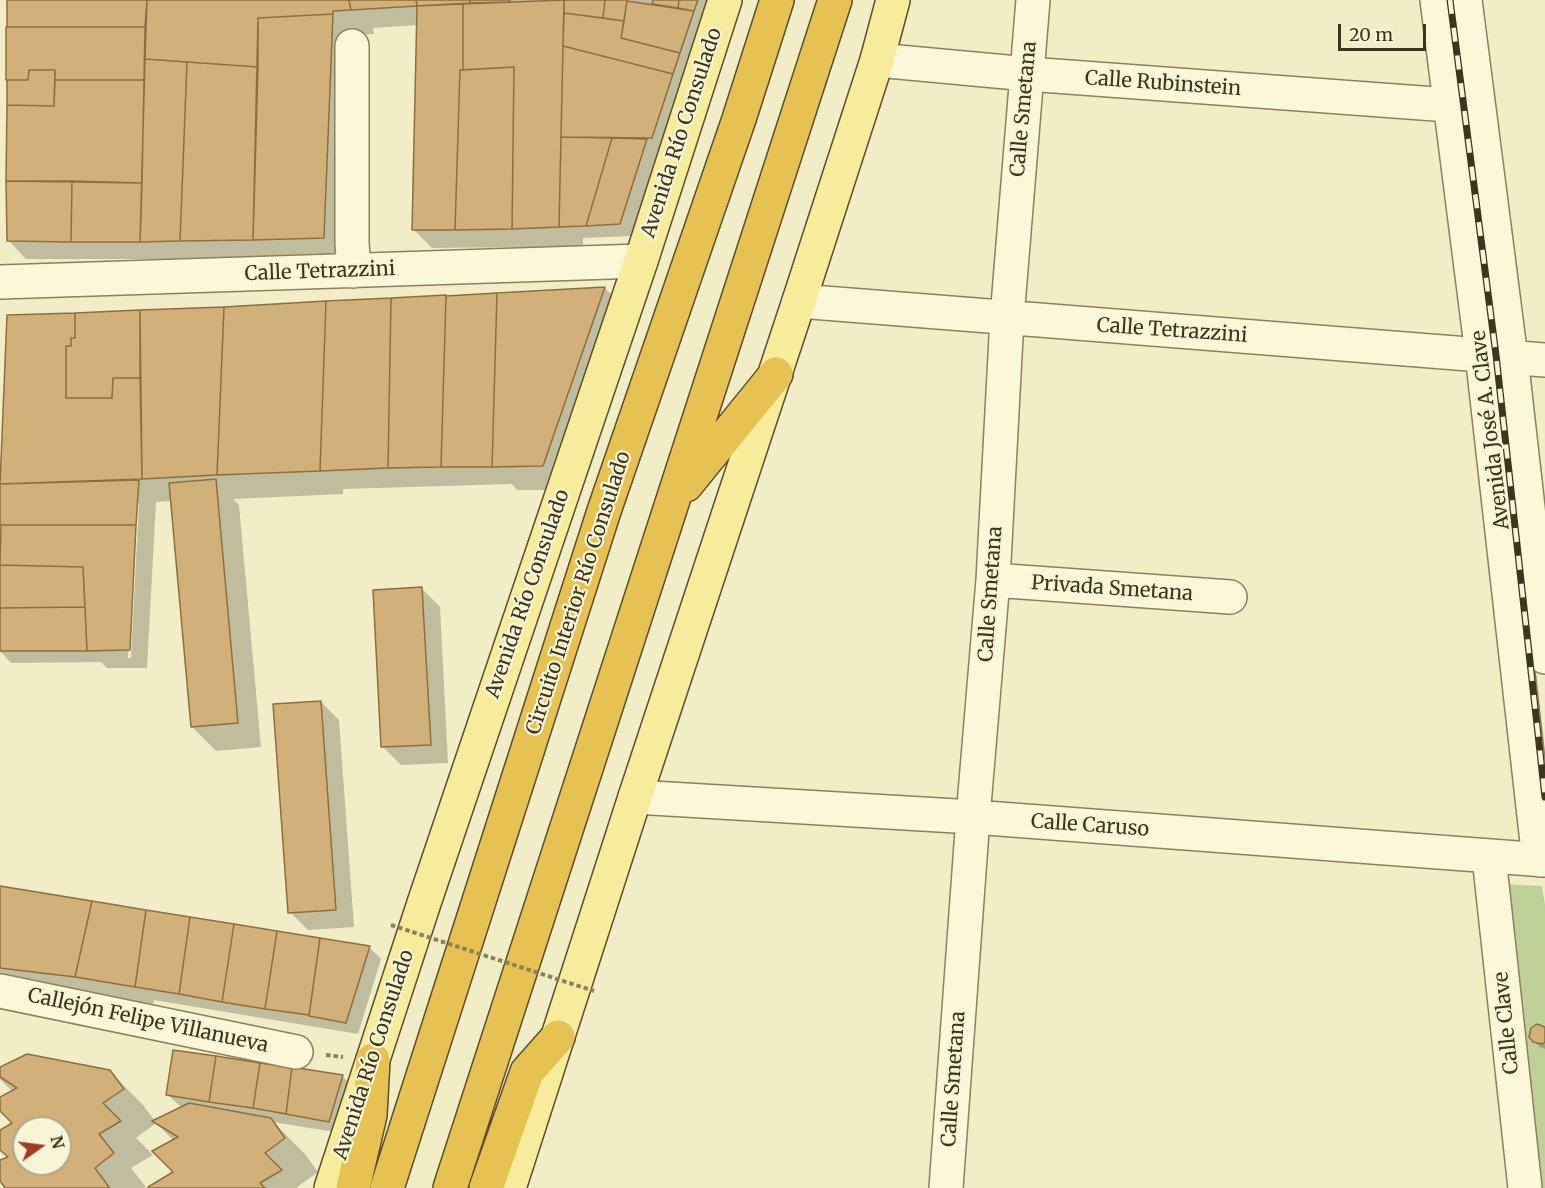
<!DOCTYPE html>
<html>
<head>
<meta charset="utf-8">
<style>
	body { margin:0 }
	#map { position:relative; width:1545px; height:1188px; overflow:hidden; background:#f1edc6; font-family:Merriweather,serif }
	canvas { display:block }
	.north { position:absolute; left:12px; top:1116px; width:60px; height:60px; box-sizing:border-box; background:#f8f5d6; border:2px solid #aea88d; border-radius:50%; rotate:76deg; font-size:16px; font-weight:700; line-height:24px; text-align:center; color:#3e341f }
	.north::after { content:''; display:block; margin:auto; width:21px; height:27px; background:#a23d25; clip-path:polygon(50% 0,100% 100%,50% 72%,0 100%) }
	.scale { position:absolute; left:1338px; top:24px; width:88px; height:27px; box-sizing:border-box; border:3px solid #3e341f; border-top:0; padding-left:8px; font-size:18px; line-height:21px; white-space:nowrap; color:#3e341f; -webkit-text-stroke:4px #f8f5d6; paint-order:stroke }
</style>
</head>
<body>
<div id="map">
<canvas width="1545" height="1188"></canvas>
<div class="north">N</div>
<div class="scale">20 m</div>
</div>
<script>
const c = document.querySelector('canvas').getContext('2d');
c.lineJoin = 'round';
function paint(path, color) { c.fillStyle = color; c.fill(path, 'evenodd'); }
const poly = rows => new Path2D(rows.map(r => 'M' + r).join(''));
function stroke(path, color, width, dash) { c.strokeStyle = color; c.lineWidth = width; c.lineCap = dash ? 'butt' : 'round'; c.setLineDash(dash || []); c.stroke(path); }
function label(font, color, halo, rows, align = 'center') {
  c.font = font + ' Merriweather,serif'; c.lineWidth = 4.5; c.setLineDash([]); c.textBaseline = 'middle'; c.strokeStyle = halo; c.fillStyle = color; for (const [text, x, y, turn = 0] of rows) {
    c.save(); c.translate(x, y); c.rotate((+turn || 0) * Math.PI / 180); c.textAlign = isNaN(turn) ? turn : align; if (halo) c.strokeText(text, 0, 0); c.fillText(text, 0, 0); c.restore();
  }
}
const green = poly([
	[1498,884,1542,886,1545,905,1545,1188,1536,1188]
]);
const shadow = poly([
	[8,0,714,0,670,156,658,155,632,236,583,238,583,250,538,252,532,247,432,248,414,230,418,25,373,28,374,34,356,35,348,262,206,265,198,257,198,259,26,259,8,240],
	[605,288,628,312,567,490,517,490,512,484,343,489,343,494,233,499,239,505,261,747,216,751,192,727,172,501,156,502,147,668,107,668,101,662,11,663,0,651,2,527,0,525,0,495,8,317],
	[136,503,139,503,131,658,128,658],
	[422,589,440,607,448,763,401,765,383,747],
	[321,702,339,720,354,927,308,930,290,912],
	[0,887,369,947,381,959,358,1034,154,1000,153,1005,111,998,0,977],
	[1545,1029,1545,1049,1540,1047,1534,1041],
	[174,1051,343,1077,355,1089,341,1133,273,1122,305,1154,318,1172,297,1187,298,1188,152,1188,175,1172,174,1141,156,1123,136,1138,153,1155,131,1168,146,1187,145,1188,8,1188,0,1179,0,1161,9,1158,0,1149,0,1132,14,1123,0,1109,0,1099,13,1092,0,1079,0,1069,109,1071,143,1105,155,1121,184,1107,180,1106,167,1094],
	[24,1128,60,1128,60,1164,24,1164]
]);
const building = poly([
	[7,0,147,0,145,27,7,27,7,0],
	[147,0,349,0,351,10,333,11,333,14,258,18,258,67,145,59,147,0],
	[349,0,416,0,417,6,351,10,349,0],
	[416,0,470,0,470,3,417,6,416,0],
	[470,0,510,0,510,2,470,3,470,0],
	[564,0,559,227,512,229,514,67,463,70,463,4,564,0],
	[564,0,605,0,603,18,564,13,564,0],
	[605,0,627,0,624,21,603,18,605,0],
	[653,0,679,0,678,8,652,4,653,0],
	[679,0,698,0,694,11,678,8,679,0],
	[627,1,694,11,680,53,621,38,627,1],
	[463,4,463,70,460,70,455,230,412,230,417,6,463,4],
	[564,13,624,21,621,38,680,53,673,74,563,46,564,13],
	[333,14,324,238,253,240,258,18,333,14],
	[6,27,145,27,144,80,55,80,55,70,29,70,28,80,6,80,6,27],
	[563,46,673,74,652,138,561,137,563,46],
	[145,59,187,62,180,241,140,242,145,59],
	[187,62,258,67,253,240,180,241,187,62],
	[514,67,512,229,455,230,460,70,514,67],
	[29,70,55,70,54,106,7,105,7,80,28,80,29,70],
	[55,80,144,80,142,183,6,181,7,105,54,106,55,80],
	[561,137,612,138,586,226,559,227,561,137],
	[612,138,647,139,620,224,586,226,612,138],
	[6,181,72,181,71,242,7,241,6,181],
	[72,181,142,183,140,242,71,242,72,181],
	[605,287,543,466,492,467,497,293,605,287],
	[497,293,492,467,441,467,446,296,497,293],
	[446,295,441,467,388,468,391,298,446,295],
	[391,298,388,468,320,471,326,301,391,298],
	[326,301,320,471,217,475,224,307,326,301],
	[224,307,217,475,142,479,140,310,224,307],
	[140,310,140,378,113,378,112,398,66,398,66,346,71,346,71,338,75,338,75,313,140,310],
	[75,313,75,338,71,338,71,346,66,346,66,398,112,398,113,378,140,378,142,479,0,484,7,315,75,313],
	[216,479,238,723,191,727,169,483,216,479],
	[139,480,136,525,0,525,0,484,139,480],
	[1,525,136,525,130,650,87,651,83,567,0,565,1,525],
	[0,565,83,567,85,607,0,608,0,565],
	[422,587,431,745,381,747,373,590,422,587],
	[85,607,87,651,0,651,0,608,85,607],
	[321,701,336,910,288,913,273,704,321,701],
	[0,886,92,901,75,977,0,968,0,886],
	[92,901,146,910,135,987,75,977,92,901],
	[146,910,190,917,179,994,135,987,146,910],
	[190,917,234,924,222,1002,179,994,190,917],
	[234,924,277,931,265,1009,222,1002,234,924],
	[277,931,320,938,309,1015,265,1009,277,931],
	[320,938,370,946,346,1023,309,1016,320,938],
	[1537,1024,1545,1027,1545,1042,1542,1044,1533,1042,1529,1037,1531,1028,1537,1024],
	[173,1050,216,1056,209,1102,166,1095,173,1050],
	[27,1054,110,1070,124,1089,103,1103,121,1121,99,1134,114,1153,95,1168,109,1187,107,1188,5,1188,0,1181,0,1160,8,1157,0,1150,0,1130,12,1123,0,1111,0,1097,17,1088,0,1077,0,1067,27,1054],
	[24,1128,60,1128,60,1164,24,1164,24,1128],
	[216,1056,260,1063,253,1108,209,1102,216,1056],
	[260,1063,292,1067,286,1114,253,1108,260,1063],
	[292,1067,343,1075,329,1122,286,1114,292,1067],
	[189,1103,271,1118,285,1138,265,1153,282,1170,260,1183,265,1188,150,1188,148,1187,173,1172,152,1151,178,1137,152,1121,189,1103]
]);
const path = poly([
	[326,1055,343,1057]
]);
const minor = poly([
	[1437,0,1482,354,1539,860],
	[1465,0,1511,358,1545,657],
	[352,46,352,243,354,271],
	[877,60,1028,74,1449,105],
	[0,282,641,261],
	[799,301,1545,360],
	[993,580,1230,597],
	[635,797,973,817,1545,860],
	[1489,857,1525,1188],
	[0,991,296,1052],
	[946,1188,973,817,993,580,1007,318,1033,0]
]);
const major = poly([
	[331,1188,424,903,641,261,725,0],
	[509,1188,635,797,799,301,877,60,893,0]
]);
const highway = poly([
	[686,485,776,374],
	[353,1188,370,1115,373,1060],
	[387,1188,604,511,739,119,777,0],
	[450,1188,835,0],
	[486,1188,527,1072,558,1037]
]);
const rail = poly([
	[1450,0,1496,355,1545,797]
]);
const pathBridge = poly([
	[391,925,594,991]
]);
const streetNames = [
	["Calle Rubinstein",1163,84,4],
	["Calle Smetana",1024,109,-85],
	["Avenida Río Consulado",682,133,-72],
	["Calle Tetrazzini",320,272,-2],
	["Calle Tetrazzini",1172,331,4],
	["Avenida José A. Clave",1491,430,-97],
	["Privada Smetana",1112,589,4],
	["Circuito Interior Río Consulado",579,593,-72],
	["Avenida Río Consulado",528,594,-71],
	["Calle Smetana",991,594,-86],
	["Calle Caruso",1090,826,4],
	["Callejón Felipe Villanueva",148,1021,12],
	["Calle Clave",1507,1023,-96],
	["Avenida Río Consulado",374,1055,-72],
	["Calle Smetana",954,1079,-86]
];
paint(green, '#bfd198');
paint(shadow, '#0003');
paint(building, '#d2b079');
stroke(building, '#8f6e3e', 1.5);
stroke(minor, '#8e805a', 36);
stroke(major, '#5c4d2e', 36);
stroke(highway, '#5c4d2e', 36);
stroke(path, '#8e805a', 4, [4.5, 3]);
stroke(minor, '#fbf8da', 33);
stroke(major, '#f6ec9c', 33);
stroke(highway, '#e5c252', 33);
stroke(rail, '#3e341f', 7);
stroke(rail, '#f8f5d6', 4.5, [14]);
stroke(pathBridge, '#8e805a', 4, [4.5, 3]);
label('20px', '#3e341f', '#f8f5d6', streetNames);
</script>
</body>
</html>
